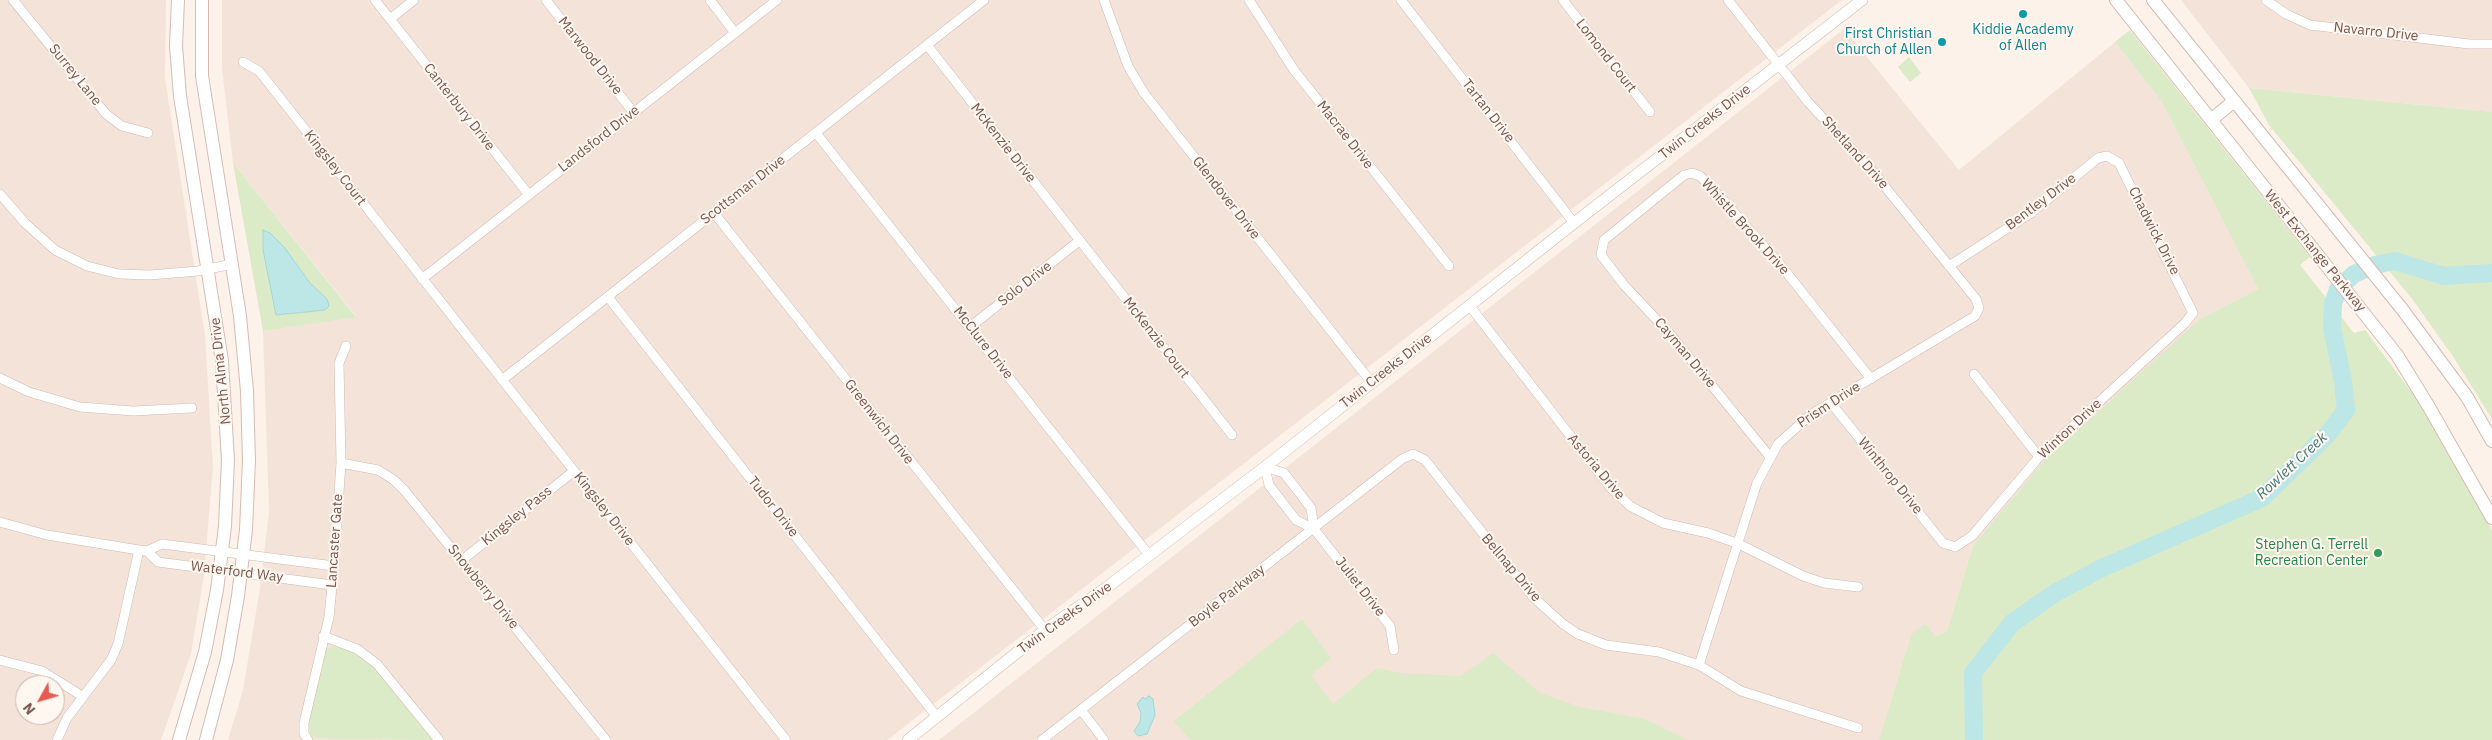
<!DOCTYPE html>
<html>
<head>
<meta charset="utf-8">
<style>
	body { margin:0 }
	#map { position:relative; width:2492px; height:740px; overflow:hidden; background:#fcf2e9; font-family:"IBM Plex Sans",sans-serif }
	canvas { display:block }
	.north { position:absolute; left:15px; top:675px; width:50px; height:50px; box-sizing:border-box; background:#fff7f0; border:1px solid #c9b6af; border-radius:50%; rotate:231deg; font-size:14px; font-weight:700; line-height:20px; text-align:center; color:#77554d }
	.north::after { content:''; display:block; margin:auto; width:18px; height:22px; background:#e45b51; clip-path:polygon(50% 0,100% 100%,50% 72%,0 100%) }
</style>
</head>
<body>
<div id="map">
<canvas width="2492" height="740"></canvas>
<div class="north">N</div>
</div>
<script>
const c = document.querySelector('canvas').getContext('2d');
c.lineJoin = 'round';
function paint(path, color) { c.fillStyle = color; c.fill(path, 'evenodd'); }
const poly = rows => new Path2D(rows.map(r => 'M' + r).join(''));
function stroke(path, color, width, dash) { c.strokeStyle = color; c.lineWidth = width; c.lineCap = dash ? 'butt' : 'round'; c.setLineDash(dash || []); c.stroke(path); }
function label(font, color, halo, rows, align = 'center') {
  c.font = font + ' "IBM Plex Sans",sans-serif'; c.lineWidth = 4; c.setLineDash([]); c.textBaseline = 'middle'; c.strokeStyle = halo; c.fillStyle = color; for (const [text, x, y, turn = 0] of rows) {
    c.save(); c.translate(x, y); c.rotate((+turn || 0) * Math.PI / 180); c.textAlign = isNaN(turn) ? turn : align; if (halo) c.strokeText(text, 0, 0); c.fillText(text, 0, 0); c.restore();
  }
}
const residential = poly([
	[0,0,166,0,165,78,205,336,213,467,204,575,191,654,161,740,0,740],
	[25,685,55,685,55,715,25,715],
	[222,0,1842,0,887,740,228,740,243,690,260,588,269,511,263,331,356,316,233,163,222,68],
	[2181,0,2492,0,2492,112,2249,88],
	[1844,29,1959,170,2115,42,2162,102,2258,289,2200,319,1973,546,1947,631,1934,636,1911,635,1879,740,939,740]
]);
const green = poly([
	[2130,30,2310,257,2300,265,2354,333,2365,330,2416,398,2492,530,2492,740,1879,740,1911,635,1925,624,1935,636,1947,631,1973,546,2044,461,2200,319,2258,289,2162,102,2115,42],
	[1909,57,1921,73,1910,82,1898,67],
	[2249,88,2492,112,2492,419,2454,358,2413,300,2269,125],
	[233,163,356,317,263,331],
	[1302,619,1331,658,1311,675,1333,704,1377,668,1401,673,1461,676,1493,653,1540,693,1580,707,1645,719,1687,740,1190,740,1174,721],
	[337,645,368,661,432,740,313,738,308,727,324,651]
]);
const water = poly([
	[263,230,270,233,285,248,309,282,327,299,329,306,325,310,276,315,263,250,263,230],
	[1149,696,1153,699,1155,715,1147,734,1138,736,1134,731,1140,722,1141,713,1137,704,1143,697,1145,699,1149,696]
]);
const river = poly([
	[1974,740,1973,673,2012,623,2055,593,2102,568,2262,498,2327,435,2346,410,2343,381,2332,328,2333,304,2338,289,2354,274,2375,265,2395,261,2444,276,2492,273]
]);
const minor = poly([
	[13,0,106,114,122,126,148,133],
	[375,0,529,195],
	[546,0,633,112],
	[710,0,735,33],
	[1104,0,1128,66,1144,93,1371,382],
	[1249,0,1294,70,1449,266],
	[1401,0,1574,223],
	[1563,0,1650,112],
	[2266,0,2286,14,2310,25,2469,44,2492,44],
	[390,19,414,0],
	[927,45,1232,435],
	[243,62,259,71,786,740],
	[816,133,1149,555],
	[0,194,25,223,55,250,87,266,119,274,150,275,198,271,233,264],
	[714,213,1045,630],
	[422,279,777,0],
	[608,297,937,717],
	[1469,305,1610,487,1630,506,1663,523,1708,533,1739,544,1803,576,1824,583,1858,587],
	[970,327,1079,241],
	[1974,374,2039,457],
	[0,378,29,392,80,407,133,411,192,408],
	[502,380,984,0],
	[1831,403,1943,543,1955,547,1972,536,2039,457,2185,323,2193,313,2119,163,2107,156,2098,158,2031,213,1949,266],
	[1770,457,1670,334,1624,285,1601,255,1604,240,1684,175,1692,173,1700,176,1724,201,1779,263,1871,379],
	[341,463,378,470,394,480,405,491,606,740],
	[1265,467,1269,485,1296,520,1314,529,1390,626,1394,650],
	[1265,467,1284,473,1311,508,1314,529],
	[0,522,47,535,139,550,147,551,162,544,334,566],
	[147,551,158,562,332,585],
	[461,561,574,471],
	[323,636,357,649,377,664,439,740],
	[0,660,42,671,82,696],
	[1699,665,1757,483,1778,444,1810,415,1975,316,1979,308,1976,299,1873,172,1808,102,1728,0],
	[1081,710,1104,740],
	[57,740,67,718,111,660,118,644,139,550],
	[308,740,304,734,304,723,329,617,334,566,341,463,339,363,346,346],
	[1042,740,1402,459,1413,454,1425,460,1533,597,1563,624,1578,634,1606,645,1659,652,1699,665,1741,691,1858,728]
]);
const tertiary = poly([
	[908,740,1045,630,1106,588,1265,467,1574,223,1862,0]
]);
const secondary = poly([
	[178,0,176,46,180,96,222,361,228,460,225,526,217,590,205,652,179,740],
	[202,0,202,76,240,316,247,391,249,460,246,530,238,596,227,660,206,740],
	[2116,0,2397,355,2429,407,2492,518],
	[2153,0,2402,309,2467,397,2492,441],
	[2211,120,2234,101]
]);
const markers = [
	[2023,14,5,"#0f9aa8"],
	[1942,42,5,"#0f9aa8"],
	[2378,553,5,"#2e9e5b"]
];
const cultureNames = [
	["Kiddie Academy",2023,30],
	["of Allen",2023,46],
	["First Christian",1932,34,"right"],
	["Church of Allen",1932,50,"right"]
];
const streetNames = [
	["Navarro Drive",2376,32,6],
	["Marwood Drive",590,56,52],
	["Lomond Court",1606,56,52],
	["Surrey Lane",75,75,51],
	["Canterbury Drive",459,107,52],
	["Tartan Drive",1488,111,52],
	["Twin Creeks Drive",1705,122,-38],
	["Macrae Drive",1345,135,52],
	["Landsford Drive",599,139,-38],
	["McKenzie Drive",1003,143,52],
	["Shetland Drive",1855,153,48],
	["Kingsley Court",335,168,52],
	["Scottsman Drive",743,190,-38],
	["Glendover Drive",1226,198,52],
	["Bentley Drive",2041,202,-37],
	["Whistle Brook Drive",1745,227,48],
	["Chadwick Drive",2154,231,63],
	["West Exchange Parkway",2315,251,51],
	["Solo Drive",1025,284,-38],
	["McKenzie Court",1156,338,52],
	["McClure Drive",983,343,52],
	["Cayman Drive",1685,353,50],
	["North Alma Drive",221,371,-96],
	["Twin Creeks Drive",1386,371,-38],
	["Prism Drive",1829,405,-33],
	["Greenwich Drive",879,422,52],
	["Winton Drive",2070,429,-43],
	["Astoria Drive",1596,467,50],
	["Winthrop Drive",1890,476,51],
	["Tudor Drive",773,507,52],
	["Kingsley Drive",604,509,52],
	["Kingsley Pass",517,516,-39],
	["Lancaster Gate",335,541,-86],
	["Bellnap Drive",1511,568,50],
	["Waterford Way",237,572,7],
	["Snowberry Drive",483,587,51],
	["Juliet Drive",1360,587,52],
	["Boyle Parkway",1227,596,-38],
	["Twin Creeks Drive",1065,618,-36]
];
const leisureNames = [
	["Stephen G. Terrell",2368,545],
	["Recreation Center",2368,561]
];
const waterNames = [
	["Rowlett Creek",2292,466,-43]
];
paint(residential, '#f4e3d8');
paint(green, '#dbeac7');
paint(water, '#bde6e6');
stroke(water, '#a4d8d8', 1);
stroke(river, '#bde6e6', 18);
stroke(minor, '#d1bab1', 10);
stroke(tertiary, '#d1bab1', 12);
stroke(secondary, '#d6bbb1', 14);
stroke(minor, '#fff', 9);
stroke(tertiary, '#fff', 11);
stroke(secondary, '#fff', 12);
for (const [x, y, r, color] of markers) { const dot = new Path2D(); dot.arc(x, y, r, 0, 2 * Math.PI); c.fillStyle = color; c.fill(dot); stroke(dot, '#fff7f0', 2); }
label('14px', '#0d838f', '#fff7f0', cultureNames);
label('14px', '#77554d', '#fff7f0', streetNames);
label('14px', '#27864d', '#fff7f0', leisureNames, 'right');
label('italic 15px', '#407b7c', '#fff7f0', waterNames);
</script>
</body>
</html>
